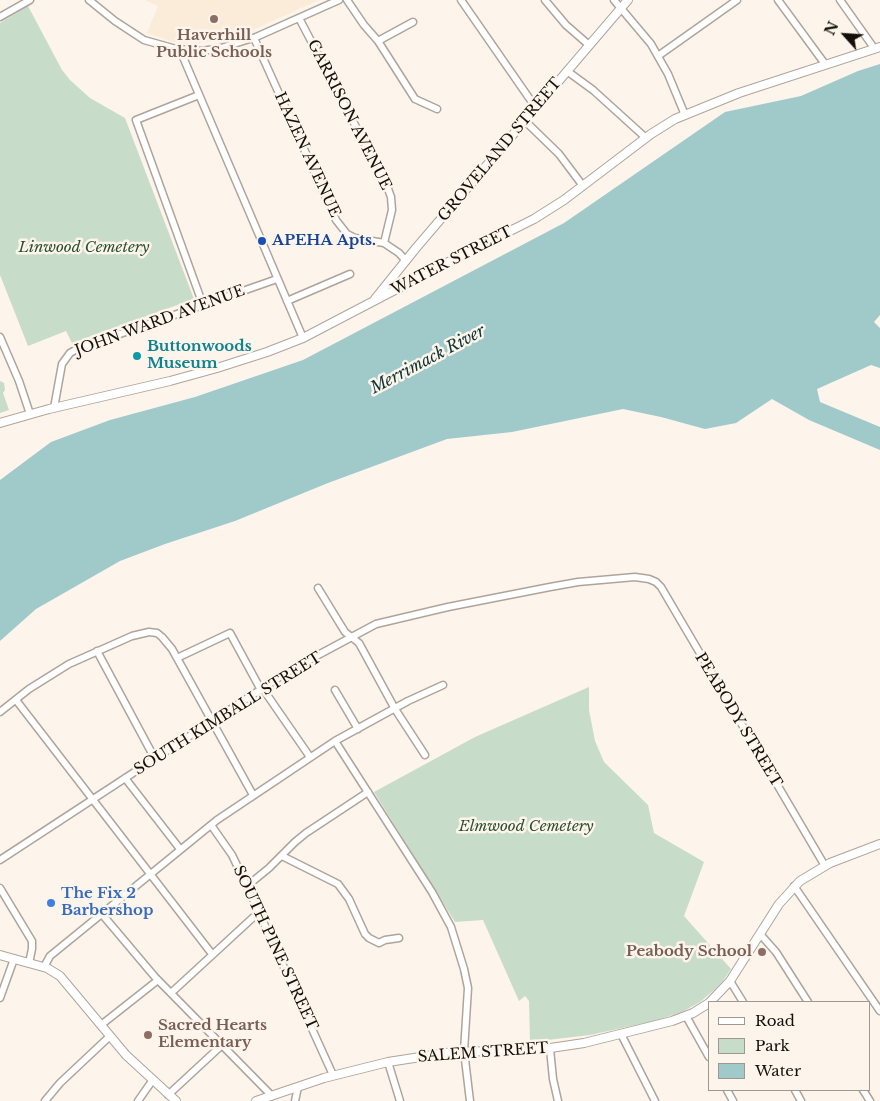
<!DOCTYPE html>
<html>
<head>
<meta charset="utf-8">
<style>
	body { margin:0 }
	#map { position:relative; width:880px; height:1101px; overflow:hidden; background:#fdf4eb; font-family:"Libre Baskerville",serif }
	canvas { display:block }
	.legend { position:absolute; left:708px; top:1001px; width:162px; height:90px; box-sizing:border-box; background:#fdf4eb; border:1px solid #9f9891; margin:0; padding:6px 9px; list-style:none; font-size:15px; color:#130f0b }
	.legend li { display:flex; align-items:center; gap:10px; height:25px }
	.legend b { width:25px; border:1px solid #9f9891 }
	.north { position:absolute; left:820px; top:10px; width:50px; height:50px; -webkit-text-stroke:4px #fdf4eb; paint-order:stroke; rotate:296deg; font-size:14px; font-weight:700; line-height:20px; text-align:center; color:#130f0b }
	.north::after { content:''; display:block; margin:auto; width:18px; height:22px; background:#130f0b; clip-path:polygon(50% 0,100% 100%,50% 72%,0 100%) }
</style>
</head>
<body>
<div id="map">
<canvas width="880" height="1101"></canvas>
<ul class="legend">
<li><b style="height:6px;background:#fff"></b>Road</li>
<li><b style="height:14px;background:#c8ddc9"></b>Park</li>
<li><b style="height:14px;background:#a0c9ca"></b>Water</li>
</ul>
<div class="north">N</div>
</div>
<script>
const c = document.querySelector('canvas').getContext('2d');
c.lineJoin = 'round';
function paint(path, color) { c.fillStyle = color; c.fill(path, 'evenodd'); }
const poly = rows => new Path2D(rows.map(r => 'M' + r).join(''));
function stroke(path, color, width, dash) { c.strokeStyle = color; c.lineWidth = width; c.lineCap = dash ? 'butt' : 'round'; c.setLineDash(dash || []); c.stroke(path); }
function label(font, color, halo, rows, align = 'center') {
  c.font = font + ' "Libre Baskerville",serif'; c.lineWidth = 5; c.setLineDash([]); c.textBaseline = 'middle'; c.strokeStyle = halo; c.fillStyle = color; for (const [text, x, y, turn = 0] of rows) {
    c.save(); c.translate(x, y); c.rotate((+turn || 0) * Math.PI / 180); c.textAlign = isNaN(turn) ? turn : align; if (halo) c.strokeText(text, 0, 0); c.fillText(text, 0, 0); c.restore();
  }
}
const built = poly([
	[145,0,319,0,246,33,224,40,190,44,173,42,147,33,158,6]
]);
const green = poly([
	[28,6,62,70,70,80,90,98,125,118,194,299,72,343,66,331,28,346,0,275,0,23],
	[0,381,4,383,5,390,3,393,9,410,0,413],
	[589,687,589,710,595,741,604,762,648,805,654,833,704,862,684,916,731,969,722,982,713,991,700,1002,682,1012,654,1021,590,1035,530,1042,529,1001,525,996,519,1001,483,920,455,922,374,792,475,737]
]);
const water = poly([
	[880,64,880,315,874,322,880,328,880,368,871,365,817,389,820,402,880,427,880,450,809,420,772,399,736,423,705,429,661,417,623,409,512,432,447,439,328,483,235,521,165,544,120,561,36,609,0,641,0,480,51,442,110,420,195,397,303,360,564,223,725,112,801,96,858,71]
]);
const minor = poly([
	[89,0,115,21,144,40,176,49,202,51,221,48,256,37,339,0],
	[347,0,364,25,378,41,415,99,437,109],
	[461,0,536,108],
	[545,0,566,25,589,45],
	[614,0,651,44,668,74,685,115],
	[778,0,825,64],
	[840,0,874,48],
	[0,17,30,0],
	[299,18,387,186,391,197,392,210,384,243],
	[254,38,336,220,347,234,355,238,384,243,399,253,406,261],
	[378,41,413,22],
	[180,50,303,338],
	[658,56,737,0],
	[567,71,593,90,646,138],
	[199,95,136,120,203,305],
	[525,121,559,154,583,186],
	[287,301,350,274],
	[0,337,19,381,30,414],
	[54,408,62,364,70,353,77,349,277,279],
	[318,588,345,632,359,643,395,709,425,755],
	[97,651,155,759],
	[177,658,230,633,261,690],
	[263,689,310,757],
	[335,690,358,729],
	[16,700,212,954],
	[0,712,29,689,69,664,132,636,149,632,157,633,162,637,172,649,253,795],
	[335,741,432,892,451,927,464,969,468,988,464,1051,470,1101],
	[125,778,180,849],
	[211,825,232,855,247,886,333,1075],
	[282,856,338,884,349,899,365,934,369,938,379,943,385,940,399,938],
	[0,860,292,669,376,624,448,607,550,587,578,582,635,577,649,579,656,582,661,587,825,866],
	[247,886,269,868,295,842,306,833,368,792],
	[794,886,880,1011],
	[0,888,32,941,32,949,29,963],
	[101,913,155,977,272,1096],
	[760,934,776,952,808,1002],
	[44,967,50,956,217,820,335,741,408,701,443,685],
	[730,981,743,1002],
	[171,993,259,912],
	[0,998,14,959],
	[686,1016,709,1057],
	[101,1025,158,980],
	[621,1034,655,1101],
	[550,1049,553,1079,558,1101],
	[388,1062,400,1101],
	[727,1090,733,1101],
	[795,1090,801,1101],
	[863,1090,870,1101],
	[168,1095,222,1045],
	[45,1101,60,1083,110,1036],
	[138,1101,152,1081],
	[295,1101,298,1087]
]);
const major = poly([
	[375,299,416,248,628,0],
	[0,423,49,409,170,381,217,368,267,352,303,338,458,257,534,219,564,200,651,134,675,119,739,93,880,47],
	[0,955,47,968,60,976,126,1055,176,1101],
	[710,1002,730,981,779,904,800,881,830,863,880,844],
	[256,1101,324,1078,388,1062,453,1052,537,1050,584,1043,672,1021,693,1013,709,1003]
]);
const markers = [
	[214,19,5,"#8d6e63"],
	[262,241,5,"#1a4fb4"],
	[137,356,5,"#0f9aa8"],
	[51,903,5,"#3f7fe0"],
	[762,952,5,"#8d6e63"],
	[148,1035,5,"#8d6e63"]
];
const educationNames = [
	["Haverhill",214,36],
	["Public Schools",214,53],
	["Peabody School",752,952,"right"],
	["Sacred Hearts",158,1026,"left"],
	["Elementary",158,1043,"left"]
];
const streetNames = [
	["GARRISON AVENUE",349,115,63],
	["GROVELAND STREET",500,150,-50],
	["HAZEN AVENUE",307,155,65],
	["WATER STREET",452,261,-27],
	["JOHN WARD AVENUE",160,321,-20],
	["SOUTH KIMBALL STREET",228,714,-32],
	["PEABODY STREET",738,720,59],
	["SOUTH PINE STREET",275,948,65],
	["SALEM STREET",483,1053,-4]
];
const transitNames = [
	["APEHA Apts.",272,241]
];
const parkNames = [
	["Linwood Cemetery",84,248],
	["Elmwood Cemetery",526,827]
];
const cultureNames = [
	["Buttonwoods",147,347],
	["Museum",147,364]
];
const shopNames = [
	["The Fix 2",61,894],
	["Barbershop",61,911]
];
const waterNames = [
	["Merrimack River",428,360,-28]
];
paint(built, '#fbebd9');
paint(green, '#c8ddc9');
paint(water, '#a0c9ca');
stroke(minor, '#afa49a', 9);
stroke(major, '#afa49a', 10);
stroke(minor, '#fff', 6);
stroke(major, '#fff', 8);
for (const [x, y, r, color] of markers) { const dot = new Path2D(); dot.arc(x, y, r, 0, 2 * Math.PI); c.fillStyle = color; c.fill(dot); stroke(dot, '#fdf4eb', 2); }
label('bold 15px', '#785e54', '#fdf4eb', educationNames);
label('15px', '#130f0b', '#fdf4eb', streetNames);
label('bold 15px', '#164399', '#fdf4eb', transitNames, 'left');
label('italic 15px', '#29502d', '#fdf4eb', parkNames);
label('bold 15px', '#0d838f', '#fdf4eb', cultureNames, 'left');
label('bold 15px', '#366cbe', '#fdf4eb', shopNames, 'left');
label('italic 16px', '#0c3536', '#fdf4eb', waterNames);
</script>
</body>
</html>
